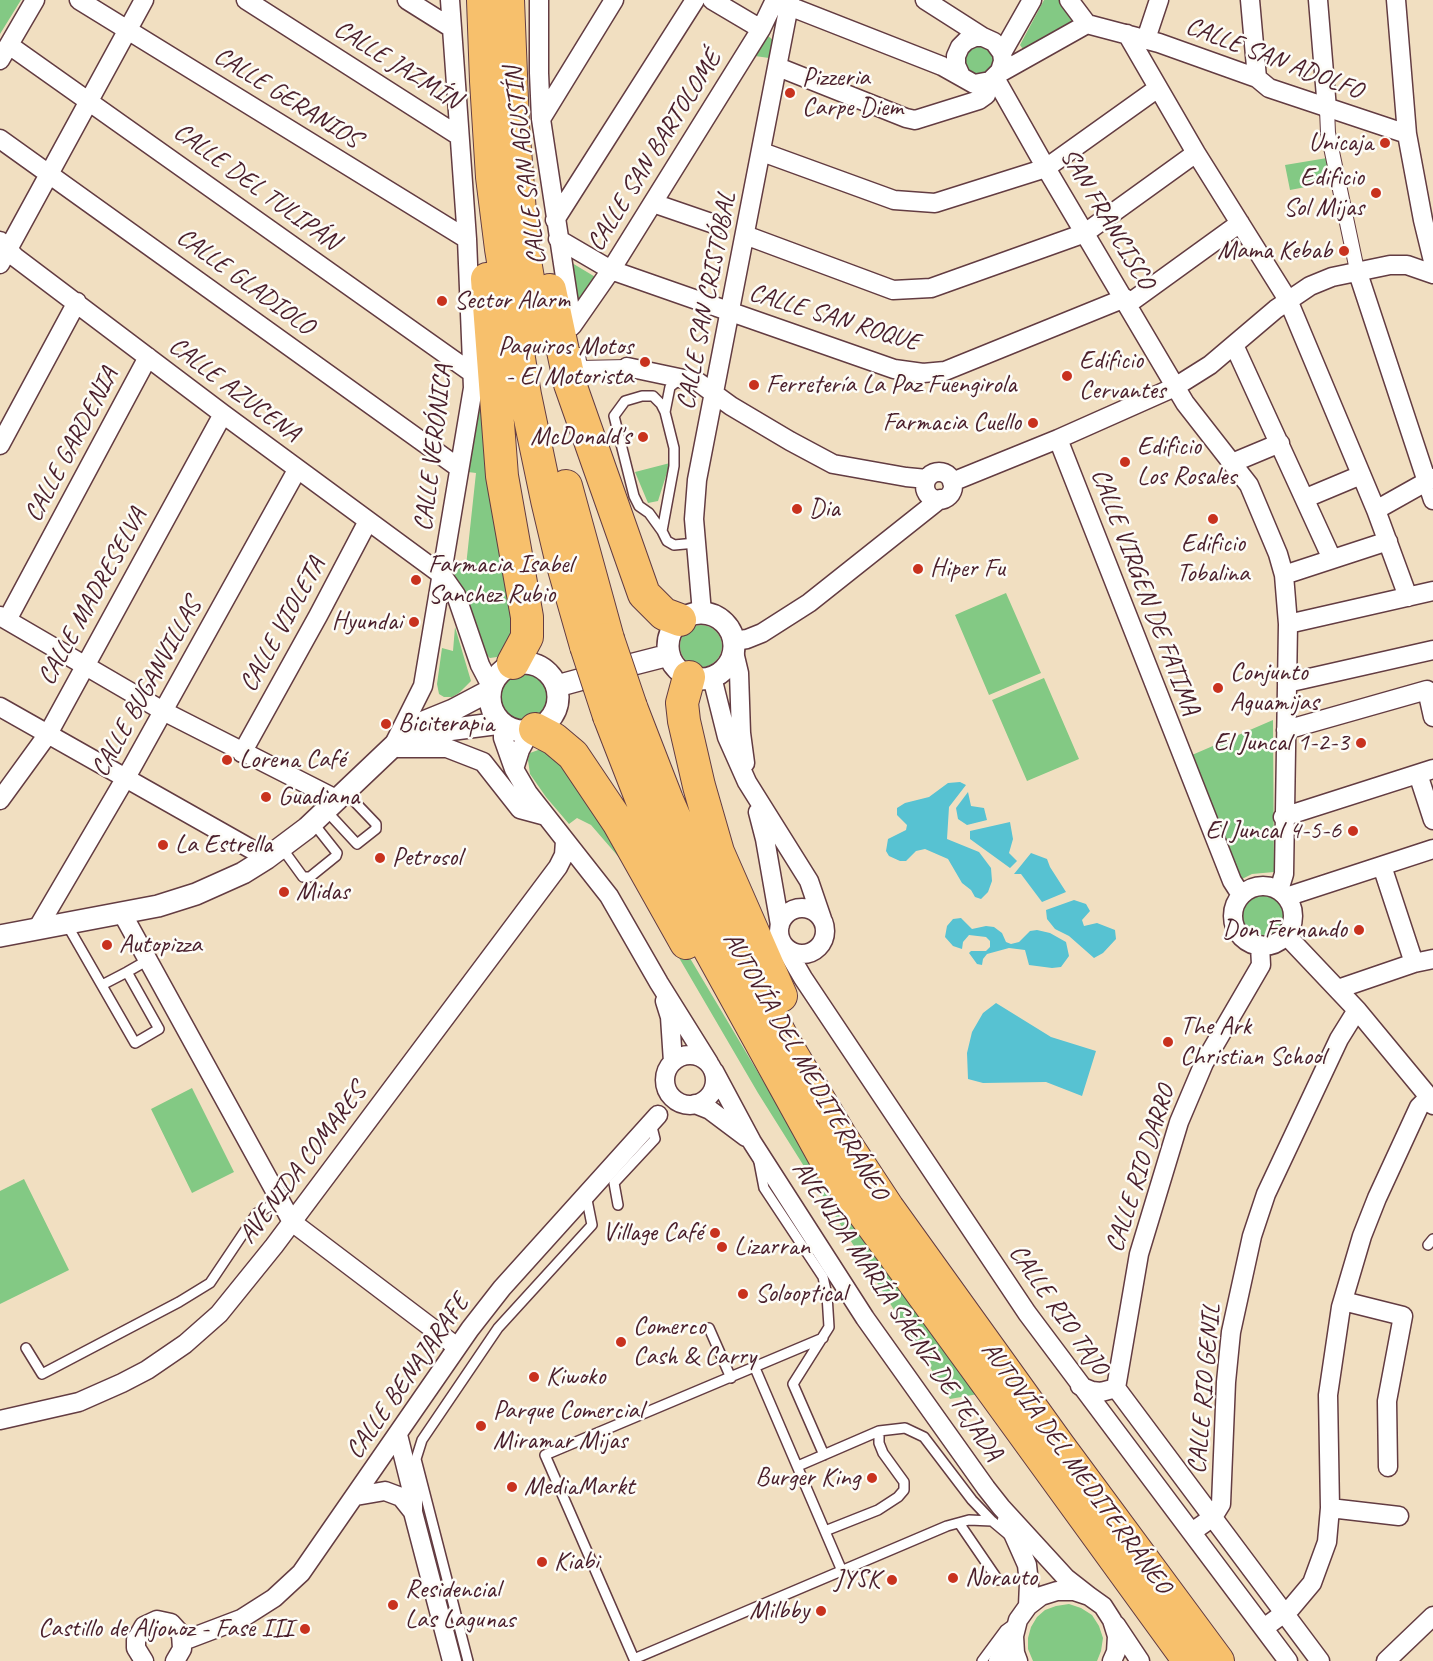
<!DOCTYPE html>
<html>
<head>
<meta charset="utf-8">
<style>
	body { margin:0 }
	canvas { display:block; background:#f1dfc1 }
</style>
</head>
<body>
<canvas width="1433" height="1661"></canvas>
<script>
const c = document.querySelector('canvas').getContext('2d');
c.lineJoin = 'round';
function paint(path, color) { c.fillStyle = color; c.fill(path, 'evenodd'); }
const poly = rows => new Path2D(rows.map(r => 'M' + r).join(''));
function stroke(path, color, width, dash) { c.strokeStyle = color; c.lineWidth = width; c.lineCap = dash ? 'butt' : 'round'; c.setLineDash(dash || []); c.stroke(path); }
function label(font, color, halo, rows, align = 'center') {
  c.font = font + ' Caveat,sans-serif'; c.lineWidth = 5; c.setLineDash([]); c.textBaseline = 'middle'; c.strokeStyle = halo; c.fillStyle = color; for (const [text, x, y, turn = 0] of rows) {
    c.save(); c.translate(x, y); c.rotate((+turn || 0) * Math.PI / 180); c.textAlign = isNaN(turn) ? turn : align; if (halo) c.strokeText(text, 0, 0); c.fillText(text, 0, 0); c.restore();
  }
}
const green = poly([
	[0,0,21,0,0,34],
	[1044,0,1059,0,1072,19,1069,27,1025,52,1020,45],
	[768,36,773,40,769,58,755,56,766,37],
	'965 60a15 15 0 1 1 30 0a15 15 0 1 1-30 0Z',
	[1327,158,1332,182,1290,190,1285,165],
	[572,263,597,278,578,303],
	[482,392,515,617,513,643,497,657,490,658,484,653,465,596,453,572,455,564,466,566,476,473,468,472],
	[670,463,658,501,648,503,635,472],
	[1006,593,1041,673,989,695,955,615],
	'680 646a21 21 0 1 1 42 0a21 21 0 1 1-42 0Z',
	[455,627,471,681,459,693,452,697,444,697,439,694,437,684,442,648,453,651],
	'501 697a23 23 0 1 1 46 0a23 23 0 1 1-46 0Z',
	[1044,678,1079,759,1027,781,992,700],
	[1273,720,1274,872,1252,874,1240,880,1192,755],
	[541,749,565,762,622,844,825,1185,978,1394,950,1399,758,1093,623,862,591,825,577,818,569,824,546,797,530,774,528,760,530,753],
	'1240 916a23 23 0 1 1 46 0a23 23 0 1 1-46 0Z',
	[192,1088,234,1172,192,1193,151,1109],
	[24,1179,69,1270,0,1304,0,1191],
	[1069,1604,1081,1608,1092,1615,1099,1626,1103,1638,1101,1651,1097,1661,1033,1661,1028,1649,1028,1638,1031,1627,1037,1617,1045,1610,1056,1606]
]);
const water = poly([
	[960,782,966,785,949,807,947,839,979,852,991,868,992,881,988,892,981,899,975,897,971,890,962,883,948,859,925,849,916,851,906,861,900,861,889,856,886,851,888,839,906,830,907,825,897,815,897,808,905,803,929,797,948,783],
	[968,792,971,806,984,808,987,820,967,825,958,819,956,808],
	[1010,822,1013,839,1009,853,1017,861,1010,868,970,839,970,831],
	[1031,853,1047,859,1050,867,1066,892,1042,902,1021,874,1014,874],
	[1074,900,1086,904,1090,911,1082,920,1084,926,1097,923,1115,930,1116,939,1103,953,1094,958,1069,936,1055,929,1047,919,1046,910],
	[961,918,972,929,986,926,994,927,1002,933,1006,942,1011,944,1019,942,1030,931,1037,930,1050,933,1066,942,1069,956,1061,967,1052,968,1029,965,1025,950,1009,948,987,954,983,959,982,965,977,964,969,953,971,951,986,951,990,947,990,941,986,937,969,935,963,942,962,949,953,946,945,937,947,926,953,919],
	[996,1003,1051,1037,1096,1051,1082,1096,1046,1082,983,1083,968,1079,967,1053,972,1032,983,1013]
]);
const service = poly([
	[681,378,670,387,665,412,674,448,674,466,662,531,667,541,674,545,696,543],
	[662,531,649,513,639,506,634,496,614,416,625,401,642,396,653,396,661,404,665,412],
	[323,813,332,817,357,844,376,829,376,824,353,800,348,790],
	[277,851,287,855,303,877,310,877,336,856,337,853,318,829,316,821],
	[66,923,135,1043,159,1029,127,972,102,985],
	[127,972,148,960],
	[759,1162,764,1188,823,1277,827,1295,829,1327,793,1384,824,1455],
	[618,1205,614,1183,655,1139,651,1123],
	[1428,1245,1433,1239],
	[709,1328,731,1378],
	[823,1338,545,1455,634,1659,947,1526,969,1520,992,1521,1010,1536],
	[26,1348,42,1374,179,1302,210,1283,257,1213,280,1201],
	[755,1368,842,1571],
	[798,1466,879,1431,905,1428,924,1437,972,1500,992,1521],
	[959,1523,998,1580],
	[825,1531,878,1510,898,1497,904,1490,904,1482,883,1453,879,1443,879,1431],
	[468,1661,416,1459,422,1440,498,1328,592,1225,586,1195],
	[982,1661,1005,1630,1016,1622]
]);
const pedestrian = poly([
	[1327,109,1328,133,1357,270],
	[578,355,580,368,627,367]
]);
const minor = poly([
	[79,0,467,239],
	[246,0,459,136],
	[407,0,450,27],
	[539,0,539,73,541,119,572,323],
	[712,0,761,29],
	[925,0,983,37],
	[1250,0,1257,78],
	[1318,0,1327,109],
	[1396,0,1407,134,1423,220,1433,261],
	[789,6,942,66,974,84,990,81,1000,71,1003,61,1002,53,994,42,983,37,975,37,966,41,960,47,956,56,956,65,961,76],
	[1087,24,1159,43,1257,78,1269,88,1407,134],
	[1127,34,1196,153,1288,300,1376,510,1408,597],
	[1146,39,1159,0],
	[9,45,472,373],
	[1002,53,1032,0],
	[0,60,35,0],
	[778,67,906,118,915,120,979,100,986,95,990,81],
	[998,74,1087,24,1069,0],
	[995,78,1046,168,1185,403,1249,485,1278,554,1284,575,1288,624,1284,874,1279,890],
	[541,119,614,0],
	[0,139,459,468],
	[762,152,894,200,935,203,1046,168,1158,88],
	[653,203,717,225],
	[555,220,695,0],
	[745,235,893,290,931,288,1085,233,1196,153],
	[558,239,611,270,894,369,923,373,945,371,1125,298],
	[0,241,15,257,223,414,442,575,456,595,480,665,491,686],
	[0,264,144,0],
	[1357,270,1433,500],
	[1128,304,1240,223],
	[572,326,611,270,761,29,775,0],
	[1234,345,1332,559],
	[627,367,698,382,731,406,790,441,833,464,906,477,927,479],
	[1058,439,1232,881,1241,895],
	[0,445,77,302],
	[1232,463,1280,443],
	'925 486a14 14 0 1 1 28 0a14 14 0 1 1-28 0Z',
	[952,482,1058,439,1175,387,1210,365,1276,309,1310,286,1332,277,1390,265,1407,265,1433,274],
	[1306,498,1361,475],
	[1376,510,1433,478],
	[1284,575,1388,541],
	[702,613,694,519,697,480,790,0],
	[0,616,163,711,338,800],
	[7,620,148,357],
	[1288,624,1433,591],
	[734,641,747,639,762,633,809,603,940,499],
	[734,652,739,673,741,733,745,763],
	[712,677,727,737,747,782,809,881,822,919],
	[1287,683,1433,650],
	[0,707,267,858],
	[503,725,503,738,514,769,528,793,609,896,659,983,709,1063],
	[1286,730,1427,690,1433,717],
	[396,740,423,686,473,388,467,239,450,0],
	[398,748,447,748,483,762,520,809,546,816],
	[242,753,318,616,368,521],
	[514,769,520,750,531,730],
	[1418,774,1433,820],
	[0,800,48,734,223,414],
	[758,812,765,839,780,925],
	[1283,817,1433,769],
	[1382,866,1414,963],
	'1233 916a30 30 0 1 1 60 0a30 30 0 1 1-60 0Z',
	[1286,897,1433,849],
	'779 931a23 23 0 1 1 46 0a23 23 0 1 1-46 0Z',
	[122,913,292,1222,457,1347],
	[37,929,132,767,297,470],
	[1286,935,1357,1010,1429,1097,1433,1105],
	[785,947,803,978,1027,1313,1288,1661],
	[1338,989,1414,963,1433,959],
	[665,1001,670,1017,673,1062],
	'665 1080a25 25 0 1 1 50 0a25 25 0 1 1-50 0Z',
	[714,1071,752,1142,865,1318,986,1488,1001,1507,1066,1578,1089,1596],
	[695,1104,710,1110,746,1137],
	[1343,1301,1403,1316,1387,1401,1388,1467],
	[1080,1386,1092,1391,1101,1392,1116,1388,1139,1254,1179,1122,1204,1063,1261,965,1260,945],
	[1116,1388,1320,1661],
	[0,1420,79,1402,122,1383,147,1370,185,1344,219,1314,274,1246,558,867,564,855,565,841],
	[398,1435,413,1495,413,1512,452,1661],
	[356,1496,385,1491,401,1497,413,1512],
	[1330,1508,1399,1516],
	[1007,1520,1027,1565,1029,1583,1028,1606],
	[1192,1532,1213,1517,1221,1504,1226,1382,1231,1332,1252,1236,1266,1194,1339,1039,1357,1010],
	[1116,1625,1140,1661],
	[1264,1628,1291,1608,1312,1583,1327,1542,1330,1508,1328,1395,1341,1307,1362,1236,1377,1198,1419,1107,1429,1097],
	[183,1641,241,1619,274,1598,301,1573,470,1329,502,1288,658,1115],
	[144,1661,136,1648,136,1640,144,1626,157,1620,171,1623,181,1634,182,1649,175,1661],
	[998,1661,1014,1636],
	[1018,1661,1015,1653,1014,1636,1018,1620,1028,1606,1041,1596,1057,1591,1074,1591,1089,1596,1103,1606,1112,1620,1117,1636,1116,1652,1112,1661],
	[1386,1661,1433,1616]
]);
const tertiary = poly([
	'668 646a33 33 0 1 1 66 0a33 33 0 1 1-66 0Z',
	'490 697a34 34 0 1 1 68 0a34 34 0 1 1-68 0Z',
	[630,665,669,655],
	[557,686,579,680],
	[413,740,447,730,501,723],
	[0,936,158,906,196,894,243,873,267,858,307,828,406,734,421,723,453,710,489,691]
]);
const motorway = poly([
	[483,0,486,81,492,177,501,249,525,395,547,500,560,555,586,646],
	[508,0,513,125,523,249,538,337],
	[487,279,502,476,527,617,527,637,513,663],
	[550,290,570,384,644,594,664,614,680,620],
	[566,486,608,639],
	[689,677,682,703,684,721,699,786,718,852,781,996],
	[631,707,667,800,722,925,784,1041,840,1135,888,1208,1059,1446,1218,1661],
	[609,716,646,811,707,945,828,1164,1189,1661],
	[535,729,554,739,573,755,618,822,686,943]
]);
const motorwayBridge = poly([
	[608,639,631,707],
	[586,646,609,716]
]);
const markers = [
	[790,93,6,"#c8321e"],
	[1385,143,6,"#c8321e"],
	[1376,193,6,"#c8321e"],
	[1344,251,6,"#c8321e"],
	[442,301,6,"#c8321e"],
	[645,362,6,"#c8321e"],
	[1067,376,6,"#c8321e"],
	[754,385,6,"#c8321e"],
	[1033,423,6,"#c8321e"],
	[643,437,6,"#c8321e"],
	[1125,462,6,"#c8321e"],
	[797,509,6,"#c8321e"],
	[1213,519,6,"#c8321e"],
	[918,569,6,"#c8321e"],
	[416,580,6,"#c8321e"],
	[414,622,6,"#c8321e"],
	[1218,688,6,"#c8321e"],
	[386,724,6,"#c8321e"],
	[1361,743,6,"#c8321e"],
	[227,760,6,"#c8321e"],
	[266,797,6,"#c8321e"],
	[1353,831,6,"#c8321e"],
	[163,845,6,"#c8321e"],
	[380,858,6,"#c8321e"],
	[284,892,6,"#c8321e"],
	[1359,930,6,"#c8321e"],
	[107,945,6,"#c8321e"],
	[1168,1042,6,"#c8321e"],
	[715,1233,6,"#c8321e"],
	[722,1247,6,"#c8321e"],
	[743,1294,6,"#c8321e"],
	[621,1342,6,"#c8321e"],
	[534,1377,6,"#c8321e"],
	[481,1426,6,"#c8321e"],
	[872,1478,6,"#c8321e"],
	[512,1487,6,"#c8321e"],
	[542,1562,6,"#c8321e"],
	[953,1578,6,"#c8321e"],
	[892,1580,6,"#c8321e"],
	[393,1605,6,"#c8321e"],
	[821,1611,6,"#c8321e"],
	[305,1629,6,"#c8321e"]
];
const streetNames = [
	["CALLE SAN ADOLFO",1274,59,21],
	["CALLE JAZMÍN",397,65,32],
	["CALLE GERANIOS",287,98,32],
	["CALLE SAN BARTOLOMÉ",655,151,-58],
	["CALLE SAN AGUSTÍN",526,166,-97],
	["CALLE DEL TULIPÁN",256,187,36],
	["SAN FRANCISCO",1107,219,59],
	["CALLE GLADIOLO",245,282,36],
	["CALLE SAN CRISTÓBAL",707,301,-79],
	["CALLE SAN ROQUE",834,318,17],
	["CALLE AZUCENA",234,390,37],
	["CALLE GARDENIA",72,445,-62],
	["CALLE VERÓNICA",434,448,-83],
	["CALLE VIRGEN DE FATIMA",1145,592,69],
	["CALLE MADRESELVA",93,597,-61],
	["CALLE VIOLETA",283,625,-61],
	["CALLE BUGANVILLAS",147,688,-61],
	["AUTOVÍA DEL MEDITERRÁNEO",805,1066,60],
	["AVENIDA COMARES",303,1164,-53],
	["CALLE RIO DARRO",1141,1169,-72],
	["CALLE RIO TAJO",1058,1310,55],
	["AVENIDA MARÍA SÁENZ DE TEJADA",897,1311,56],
	["CALLE BENAJARAFE",408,1377,-55],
	["CALLE RIO GENIL",1205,1389,-85],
	["AUTOVÍA DEL MEDITERRÁNEO",1076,1468,54]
];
const poiNames = [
	["Pizzeria",802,78],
	["Carpe Diem",802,108],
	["Unicaja",1373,143,"right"],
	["Edificio",1364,178,"right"],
	["Sol Mijas",1364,208,"right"],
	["Mama Kebab",1332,251,"right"],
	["Sector Alarm",454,301],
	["Paquiros Motos",633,347,"right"],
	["- El Motorista",633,377,"right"],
	["Edificio",1079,361],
	["Cervantes",1079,391],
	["Ferretería La Paz Fuengirola",766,385],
	["Farmacia Cuello",1021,423,"right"],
	["McDonald's",631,437,"right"],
	["Edificio",1137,447],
	["Los Rosales",1137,477],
	["Dia",809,509],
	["Edificio",1213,544,"center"],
	["Tobalina",1213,574,"center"],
	["Farmacia Isabel",428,565],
	["Sanchez Rubio",428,595],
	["Hiper Fu",930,569],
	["Hyundai",402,622,"right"],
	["Conjunto",1230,673],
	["Aguamijas",1230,703],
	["Biciterapia",398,724],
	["El Juncal 1-2-3",1349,743,"right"],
	["Lorena Café",239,760],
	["Guadiana",278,797],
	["El Juncal 4-5-6",1341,831,"right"],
	["La Estrella",175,845],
	["Petrosol",392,858],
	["Midas",296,892],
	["Don Fernando",1347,930,"right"],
	["Autopizza",119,945],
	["The Ark",1180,1027],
	["Christian School",1180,1057],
	["Village Café",703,1233,"right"],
	["Lizarran",734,1247],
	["Solooptical",755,1294],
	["Comerco",633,1327],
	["Cash & Carry",633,1357],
	["Kiwoko",546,1377],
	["Parque Comercial",493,1411],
	["Miramar Mijas",493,1441],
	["Burger King",860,1478,"right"],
	["MediaMarkt",524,1487],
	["Kiabi",554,1562],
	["Norauto",965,1578],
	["JYSK",880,1580,"right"],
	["Residencial",405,1590],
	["Las Lagunas",405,1620],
	["Milbby",809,1611,"right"],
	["Castillo de Aljonoz - Fase III",293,1629,"right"]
];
paint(green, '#83c984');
paint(water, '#57c2d2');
stroke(service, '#633c42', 12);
stroke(pedestrian, '#633c42', 16);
stroke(minor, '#633c42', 21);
stroke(tertiary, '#633c42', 24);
stroke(motorway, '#633c42', 34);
stroke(service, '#fff', 9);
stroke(pedestrian, '#fff', 14);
stroke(minor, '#fff', 18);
stroke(tertiary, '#fff', 21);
stroke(motorway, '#f7c06c', 32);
stroke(motorwayBridge, '#633c42', 34, []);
stroke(motorwayBridge, '#f7c06c', 32);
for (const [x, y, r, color] of markers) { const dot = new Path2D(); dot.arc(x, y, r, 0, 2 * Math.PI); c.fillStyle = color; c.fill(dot); stroke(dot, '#fdfcf7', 2); }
label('26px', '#4a1f2b', '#fdfcf7', streetNames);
label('26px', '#4a1f2b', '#fdfcf7', poiNames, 'left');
</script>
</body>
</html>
